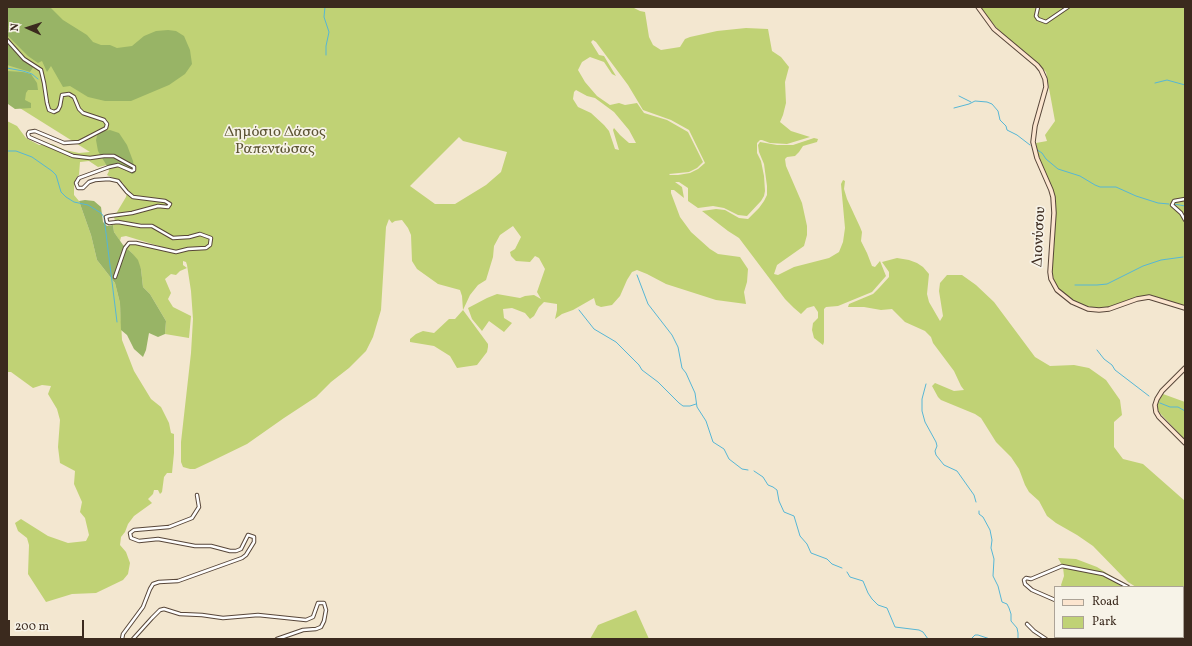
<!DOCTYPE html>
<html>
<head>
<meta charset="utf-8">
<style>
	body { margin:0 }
	#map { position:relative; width:1192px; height:646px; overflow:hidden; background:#f3e7d0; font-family:Vollkorn,serif }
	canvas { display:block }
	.frame { position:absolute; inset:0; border:8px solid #3b2a1e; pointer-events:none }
	.legend { position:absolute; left:1054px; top:586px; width:130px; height:52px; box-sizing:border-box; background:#f7f3e8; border:1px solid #aca397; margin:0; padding:5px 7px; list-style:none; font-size:12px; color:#3b2a1e }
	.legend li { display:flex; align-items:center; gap:8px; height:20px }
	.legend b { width:20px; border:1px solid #aca397 }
	.north { position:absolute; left:8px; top:8px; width:40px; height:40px; -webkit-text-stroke:3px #f7f3e8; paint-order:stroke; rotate:273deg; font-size:11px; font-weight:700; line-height:16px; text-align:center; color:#3b2a1e }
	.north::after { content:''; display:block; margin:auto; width:14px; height:18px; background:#3b2a1e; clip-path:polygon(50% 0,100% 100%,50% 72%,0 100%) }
	.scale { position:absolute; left:8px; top:620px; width:76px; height:18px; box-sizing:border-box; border:2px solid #3b2a1e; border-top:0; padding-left:5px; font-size:12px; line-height:14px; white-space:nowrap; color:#3b2a1e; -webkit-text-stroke:3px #f7f3e8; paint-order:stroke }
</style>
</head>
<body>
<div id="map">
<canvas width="1192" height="646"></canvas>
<div class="frame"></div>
<ul class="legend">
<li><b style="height:5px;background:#fce5cf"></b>Road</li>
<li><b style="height:11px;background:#c0d275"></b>Park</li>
</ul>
<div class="north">N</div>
<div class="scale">200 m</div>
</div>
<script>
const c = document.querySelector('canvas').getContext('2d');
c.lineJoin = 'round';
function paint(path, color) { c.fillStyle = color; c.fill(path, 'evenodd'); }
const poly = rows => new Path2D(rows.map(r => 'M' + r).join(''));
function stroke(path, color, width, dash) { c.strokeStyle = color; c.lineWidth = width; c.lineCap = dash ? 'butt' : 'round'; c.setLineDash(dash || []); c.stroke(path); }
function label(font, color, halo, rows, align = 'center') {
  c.font = font + ' Vollkorn,serif'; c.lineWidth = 3.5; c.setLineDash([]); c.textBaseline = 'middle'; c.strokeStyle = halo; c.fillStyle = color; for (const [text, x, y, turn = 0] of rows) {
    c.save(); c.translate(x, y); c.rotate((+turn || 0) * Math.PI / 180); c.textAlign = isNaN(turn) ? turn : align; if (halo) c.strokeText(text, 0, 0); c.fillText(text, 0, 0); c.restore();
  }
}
const green = poly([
	[7,7,632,7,640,11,645,12,649,37,653,45,661,50,680,47,685,39,690,37,717,31,746,28,768,29,772,51,781,57,789,67,785,82,786,103,783,115,780,122,791,131,810,137,787,144,770,143,762,140,760,140,757,143,757,153,761,161,764,176,765,191,764,196,761,201,747,216,738,215,724,208,713,206,698,208,688,201,688,188,679,182,675,182,682,187,684,198,674,190,671,190,671,193,680,217,691,232,710,249,718,254,740,257,748,269,747,282,744,292,746,304,716,300,666,284,647,274,637,270,632,272,627,280,620,296,612,305,601,307,596,305,594,298,573,310,562,314,555,319,557,310,557,304,544,302,539,307,534,316,530,319,525,313,512,308,503,309,504,318,512,323,504,332,489,321,482,331,472,319,468,308,487,298,497,294,520,298,525,296,534,295,541,299,537,292,545,269,539,258,535,256,530,262,516,261,511,256,510,252,515,249,521,237,513,226,500,235,494,246,493,257,486,280,478,285,470,295,463,310,488,344,488,347,487,352,477,365,457,368,450,356,434,346,410,342,410,339,416,334,423,331,434,333,449,319,455,319,463,310,462,296,460,290,438,284,417,269,412,261,411,235,408,228,402,220,395,221,392,223,389,219,386,227,381,310,373,337,366,351,349,368,331,382,316,397,284,418,247,444,212,461,195,469,190,469,183,467,181,462,181,442,191,353,193,319,191,291,187,265,186,262,183,261,183,265,187,268,180,271,176,275,171,274,165,279,171,293,168,299,173,307,191,316,189,338,165,334,166,321,150,294,143,287,141,269,132,253,126,248,130,244,135,244,163,250,172,253,181,252,180,250,172,250,126,236,121,237,120,241,114,232,113,225,114,224,118,223,152,227,175,238,173,236,152,225,115,221,114,217,126,197,127,192,123,183,107,175,109,171,108,168,112,166,104,161,107,165,98,167,89,161,80,162,79,175,76,178,74,187,74,195,79,201,91,235,97,260,115,283,120,303,122,340,134,371,151,399,161,407,169,423,171,433,174,434,174,453,172,473,167,473,164,477,162,492,160,494,158,490,154,490,153,494,148,499,152,503,134,516,128,524,125,532,121,537,120,545,126,552,130,563,128,574,123,580,96,593,72,594,46,602,28,574,29,545,27,538,18,531,15,523,21,519,48,536,68,543,86,541,89,535,85,518,80,512,82,502,74,484,75,471,60,463,58,447,60,420,57,409,48,394,51,386,42,385,33,388,11,372,7,372,7,121,17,126,26,138,39,145,52,144,65,150,79,153,90,152,7,100],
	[593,40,596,42,628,85,643,110,671,120,689,130,705,163,698,169,690,173,678,175,670,175,669,174,689,172,697,168,703,162,688,132,667,120,644,113,637,103,625,105,619,103,610,105,597,96,585,82,578,70,582,62,590,57,604,62,612,74,616,76,604,56,599,55,591,42],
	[576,90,587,96,595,98,614,112,629,130,636,143,629,143,620,135,614,128,613,130,619,150,615,149,609,131,604,125,591,113,578,107,573,99,574,92],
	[459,137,463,141,507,152,501,172,486,185,455,204,435,204,410,186],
	[979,7,1185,7,1185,307,1151,295,1138,297,1118,306,1098,309,1089,308,1075,303,1059,289,1054,281,1052,270,1056,200,1040,163,1036,143,1047,141,1045,135,1055,121,1046,72,1009,40,995,26],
	[814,138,818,139,817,142,803,146,799,152,795,156,787,157,785,159,786,166,802,203,807,226,807,235,804,246,777,265,774,274,778,275,794,267,829,258,839,252,843,242,845,228,841,184,843,180,845,181,844,189,847,199,860,227,862,232,861,241,867,253,872,266,875,267,880,261,886,276,872,292,838,306,826,307,824,309,824,342,823,345,814,338,812,330,813,323,818,318,818,312,814,306,807,308,801,314,794,308,785,299,739,238,728,231,702,211,716,209,725,210,739,218,748,219,759,208,764,201,767,195,767,186,764,164,759,152,758,145,760,142,777,145,793,145],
	[897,258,909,260,917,263,923,267,929,274,927,294,929,302,940,321,943,316,939,291,940,283,947,275,962,275,976,285,994,302,1035,357,1050,366,1074,365,1089,368,1106,380,1120,400,1122,415,1114,422,1114,447,1123,459,1143,464,1185,501,1185,633,1183,632,1183,587,1136,587,1128,582,1093,546,1077,535,1056,523,1047,516,1039,501,1029,492,1025,485,1019,469,1011,457,996,442,981,418,975,414,941,400,938,397,932,386,935,383,954,391,964,390,961,386,954,371,933,343,931,337,925,331,905,322,892,309,881,310,864,307,848,307,849,304,873,294,879,288,889,277,889,272,882,262],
	[1163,394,1185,402,1185,440,1159,412,1157,406,1159,400],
	[1058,558,1076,559,1097,567,1116,579,1122,587,1062,587,1061,585,1064,576,1063,567],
	[636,610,649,639,590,639,598,625],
	[1115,637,1179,637,1184,639,1116,639]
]);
const forest = poly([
	[7,7,50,7,63,20,87,35,93,42,101,45,110,45,117,48,132,46,144,36,156,31,168,30,176,31,184,36,190,50,192,64,185,74,169,85,131,101,105,101,88,97,70,86,63,87,51,66,47,72,42,61,38,63,28,56,7,35],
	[7,42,21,58,34,66,30,72,7,65],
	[7,71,23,72,31,74,37,83,38,90,28,90,26,93,25,100,31,103,31,108,15,109,8,104],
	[110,130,119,133,127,145,133,161,135,173,132,174,117,166,108,168,98,151,96,140,98,132],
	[85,200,94,201,101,207,103,222,107,226,113,225,114,232,123,245,132,253,138,260,141,269,143,287,150,294,166,321,165,334,158,337,149,333,146,350,143,357,134,349,127,335,121,330,120,303,115,283,97,260,91,235,79,201]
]);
const stream = poly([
	[325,7,324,17,329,32,326,46,326,55],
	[7,68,23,71,32,74,38,79],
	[1155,83,1167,80,1185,85],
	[959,96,971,102],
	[954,108,969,104,975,101,987,102,992,104,998,111,1000,120,1006,126,1007,130,1017,135,1030,145],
	[1036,149,1042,153,1046,159,1058,169,1080,176,1095,185,1100,187,1116,187,1136,196,1158,203,1169,204],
	[7,151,16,151,32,157,52,171,56,175,61,192,66,197,74,202,88,205,101,213,104,217,117,322],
	[1174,204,1185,206],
	[637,275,648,304,672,335,678,347,682,368,686,373,690,382,695,393,697,407,706,421,713,442,724,449,729,459,742,469,748,470],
	[1075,285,1097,285,1107,284,1143,266,1161,260,1183,257],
	[579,310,594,329,616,342,639,365,642,370,658,382,679,403,683,406,690,406,696,404],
	[1097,350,1104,359,1112,365,1115,370,1149,396],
	[926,384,922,399,922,411,925,422,936,442,937,446,935,451,936,455,944,465,957,471,974,495,976,502],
	[1160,403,1170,407,1178,407,1185,411],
	[754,471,763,477,768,485,773,487,777,490,779,501,784,512,794,516,800,536,807,544,811,553,827,559,832,564,842,568],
	[979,511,979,514,983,517,990,530,992,540,991,548,994,559,993,576,998,586,1002,602,1007,604,1009,608,1011,614,1011,621,1017,628,1018,633,1018,639],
	[847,572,850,577,863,581,868,593,872,599,878,605,887,608,895,627,919,630,923,632,928,639],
	[971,639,975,635,978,635,990,639]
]);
const street = poly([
	[1038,7,1036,16,1038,19,1046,22,1068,7],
	[7,40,24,59,41,70,44,83,47,103,49,110,54,112,58,110,60,106,62,95,69,94,74,97,79,109,83,113,104,120,107,124,106,128,79,142,64,143,35,131,29,132,28,134,29,137,73,156,90,158,104,156,114,156,134,167,134,170,132,171,118,165,109,167,79,178,76,183,78,188,83,188,89,182,95,180,109,179,118,181,127,192,133,197,165,201,170,204,168,207,158,206,132,213,109,216,106,217,107,222,109,223,118,222,141,226,152,226,173,238,189,237,200,234,211,238,210,245,206,248,188,249,176,252,136,243,129,243,125,248,115,277],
	[1185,199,1174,201,1172,205,1181,213,1185,220],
	[1055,600,1032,590,1025,584,1024,580,1026,578,1031,579,1062,566,1103,574,1128,587],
	[1027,624,1034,631,1046,639],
	[1183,635,1185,636],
	[1110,637,1112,639],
	[122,639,123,634,143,607,150,589,153,584,159,582,178,581,242,558,246,555,254,542,254,537,248,535,241,549,236,551,230,551,211,546,195,546,158,539,139,541,131,538,130,533,134,530,169,527,192,518,199,507,197,495],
	[133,639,152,618,160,610,164,609,180,614,202,615,223,618,258,615,306,620,313,617,318,603,324,603,326,610,324,621,321,627,316,629,303,630,277,639]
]);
const secondary = poly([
	[978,7,994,29,1037,65,1041,70,1045,79,1046,87,1035,126,1033,142,1037,158,1051,190,1053,197,1054,213,1050,272,1051,279,1057,290,1072,302,1088,309,1099,310,1109,309,1137,299,1149,297,1185,308],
	[1185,368,1162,391,1157,399,1155,405,1156,412,1159,417,1185,443]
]);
const parkNames = [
	["Δημόσιο Δάσος",275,133],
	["Ραπεντώσας",275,150]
];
const streetNames = [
	["Διονύσου",1040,237,-87]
];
paint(green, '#c0d275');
paint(forest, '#98b466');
stroke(stream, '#56b6d5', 1);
stroke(street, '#574639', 4.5);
stroke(secondary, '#574639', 5.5);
stroke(street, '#fff', 2.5);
stroke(secondary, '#fce5cf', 3.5);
label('15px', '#5c5434', '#f7f3e8', parkNames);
label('15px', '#3b2a1e', '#f7f3e8', streetNames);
</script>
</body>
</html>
